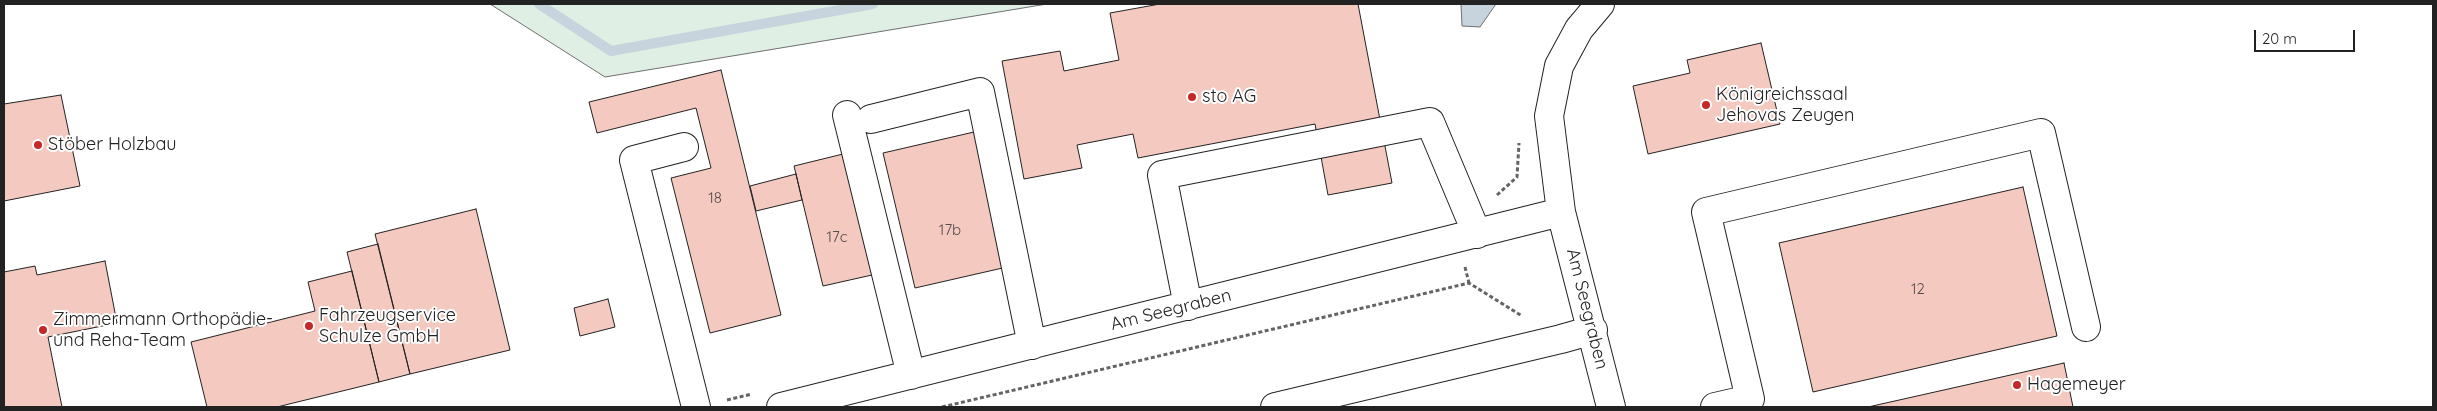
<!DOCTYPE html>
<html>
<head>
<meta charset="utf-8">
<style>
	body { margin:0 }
	#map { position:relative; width:2437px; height:411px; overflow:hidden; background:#fff; font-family:Quicksand,sans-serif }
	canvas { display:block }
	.frame { position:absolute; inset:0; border:5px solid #222; pointer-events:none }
	.scale { position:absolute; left:2254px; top:30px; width:101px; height:22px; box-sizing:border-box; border:2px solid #222; border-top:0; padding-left:6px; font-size:15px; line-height:18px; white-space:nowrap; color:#222; -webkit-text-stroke:4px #fff; paint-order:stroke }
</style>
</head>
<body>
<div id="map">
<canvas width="2437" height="411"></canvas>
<div class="frame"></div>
<div class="scale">20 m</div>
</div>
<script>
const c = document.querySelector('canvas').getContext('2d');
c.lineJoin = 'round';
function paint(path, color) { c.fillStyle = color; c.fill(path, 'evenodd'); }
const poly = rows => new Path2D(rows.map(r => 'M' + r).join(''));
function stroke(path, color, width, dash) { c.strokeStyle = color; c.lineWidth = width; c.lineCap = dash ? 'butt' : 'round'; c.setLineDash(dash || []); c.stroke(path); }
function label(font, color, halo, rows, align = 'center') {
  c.font = font + ' Quicksand,sans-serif'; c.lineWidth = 4; c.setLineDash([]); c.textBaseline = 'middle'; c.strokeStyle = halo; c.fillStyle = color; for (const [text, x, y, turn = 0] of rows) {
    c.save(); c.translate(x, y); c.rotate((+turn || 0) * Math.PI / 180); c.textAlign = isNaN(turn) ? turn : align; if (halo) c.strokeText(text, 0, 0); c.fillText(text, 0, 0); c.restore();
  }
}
const green = poly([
	[490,4,1047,4,605,77,490,4]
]);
const water = poly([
	[1461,4,1496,4,1480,27,1462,26,1461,4]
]);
const stream = poly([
	[539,4,611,51,873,4]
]);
const building = poly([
	[1160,4,1358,4,1392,183,1328,195,1315,124,1138,158,1133,134,1077,145,1082,168,1024,179,1002,61,1060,51,1064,71,1119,60,1110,13,1160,4],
	[1761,43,1780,124,1648,154,1633,86,1690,73,1687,60,1761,43],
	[721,70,781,315,710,333,671,178,711,168,696,108,597,133,589,102,721,70],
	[61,95,80,186,4,201,4,104,61,95],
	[974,132,1007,267,915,288,883,153,974,132],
	[843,154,872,275,823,286,794,166,843,154],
	[796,174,802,200,756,211,750,186,796,174],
	[2023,187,2057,336,1813,392,1779,243,2023,187],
	[476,209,510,350,410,374,375,234,476,209],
	[378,244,410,374,379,382,347,252,378,244],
	[105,261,117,323,48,337,62,407,4,407,4,272,35,266,37,275,105,261],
	[352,271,379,382,277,407,207,407,191,342,315,311,308,282,352,271],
	[608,299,615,327,580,336,574,308,608,299],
	[2064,363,2073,407,1868,407,2064,363]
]);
const path = poly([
	[1497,195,1517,177,1519,143],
	[1465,267,1469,283],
	[727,400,752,394],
	[942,407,1469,283,1522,316]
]);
const minor = poly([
	[1600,4,1579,29,1559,66,1549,116,1561,212,1611,407],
	[847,115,911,375],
	[871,119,980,92,1032,345],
	[684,147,634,160,696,407],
	[1188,306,1162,175,1430,122,1477,234],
	[781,407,1561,212],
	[1275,407,1561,339,1593,330],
	[1715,407,1750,399,1706,212,2041,133,2086,327]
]);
const markers = [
	[1192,97,5,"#c62828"],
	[1706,105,5,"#c62828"],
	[38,145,5,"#c62828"],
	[309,326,5,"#c62828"],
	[43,330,5,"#c62828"],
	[2017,385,5,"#c62828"]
];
const numberNames = [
	["18",715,198],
	["17b",950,230],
	["17c",837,237],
	["12",1918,289]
];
const poiNames = [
	["Königreichssaal",1716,95],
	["Jehovas Zeugen",1716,116],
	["sto AG",1202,97],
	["Stöber Holzbau",48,145],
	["Fahrzeugservice",319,316],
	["Schulze GmbH",319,337],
	["Zimmermann Orthopädie-",53,320],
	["und Reha-Team",53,341],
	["Hagemeyer",2027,385]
];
const streetNames = [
	["Am Seegraben",1587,309,76],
	["Am Seegraben",1171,310,-14]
];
paint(green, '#e0efe3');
stroke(green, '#6f6f6f', 1);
paint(water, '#c7d3dd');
stroke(water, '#6f6f6f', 1);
stroke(stream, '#c7d3dd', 10);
paint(building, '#f3c9c0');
stroke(building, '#222', 1);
stroke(minor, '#222', 30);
stroke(path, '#646464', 3, [4, 2.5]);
stroke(minor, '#fff', 28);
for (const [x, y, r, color] of markers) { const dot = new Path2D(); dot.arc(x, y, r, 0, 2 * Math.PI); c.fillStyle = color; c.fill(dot); stroke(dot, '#fff', 2); }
label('15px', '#564c4a', null, numberNames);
label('18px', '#222', '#fff', poiNames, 'left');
label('18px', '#222', '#fff', streetNames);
</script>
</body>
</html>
